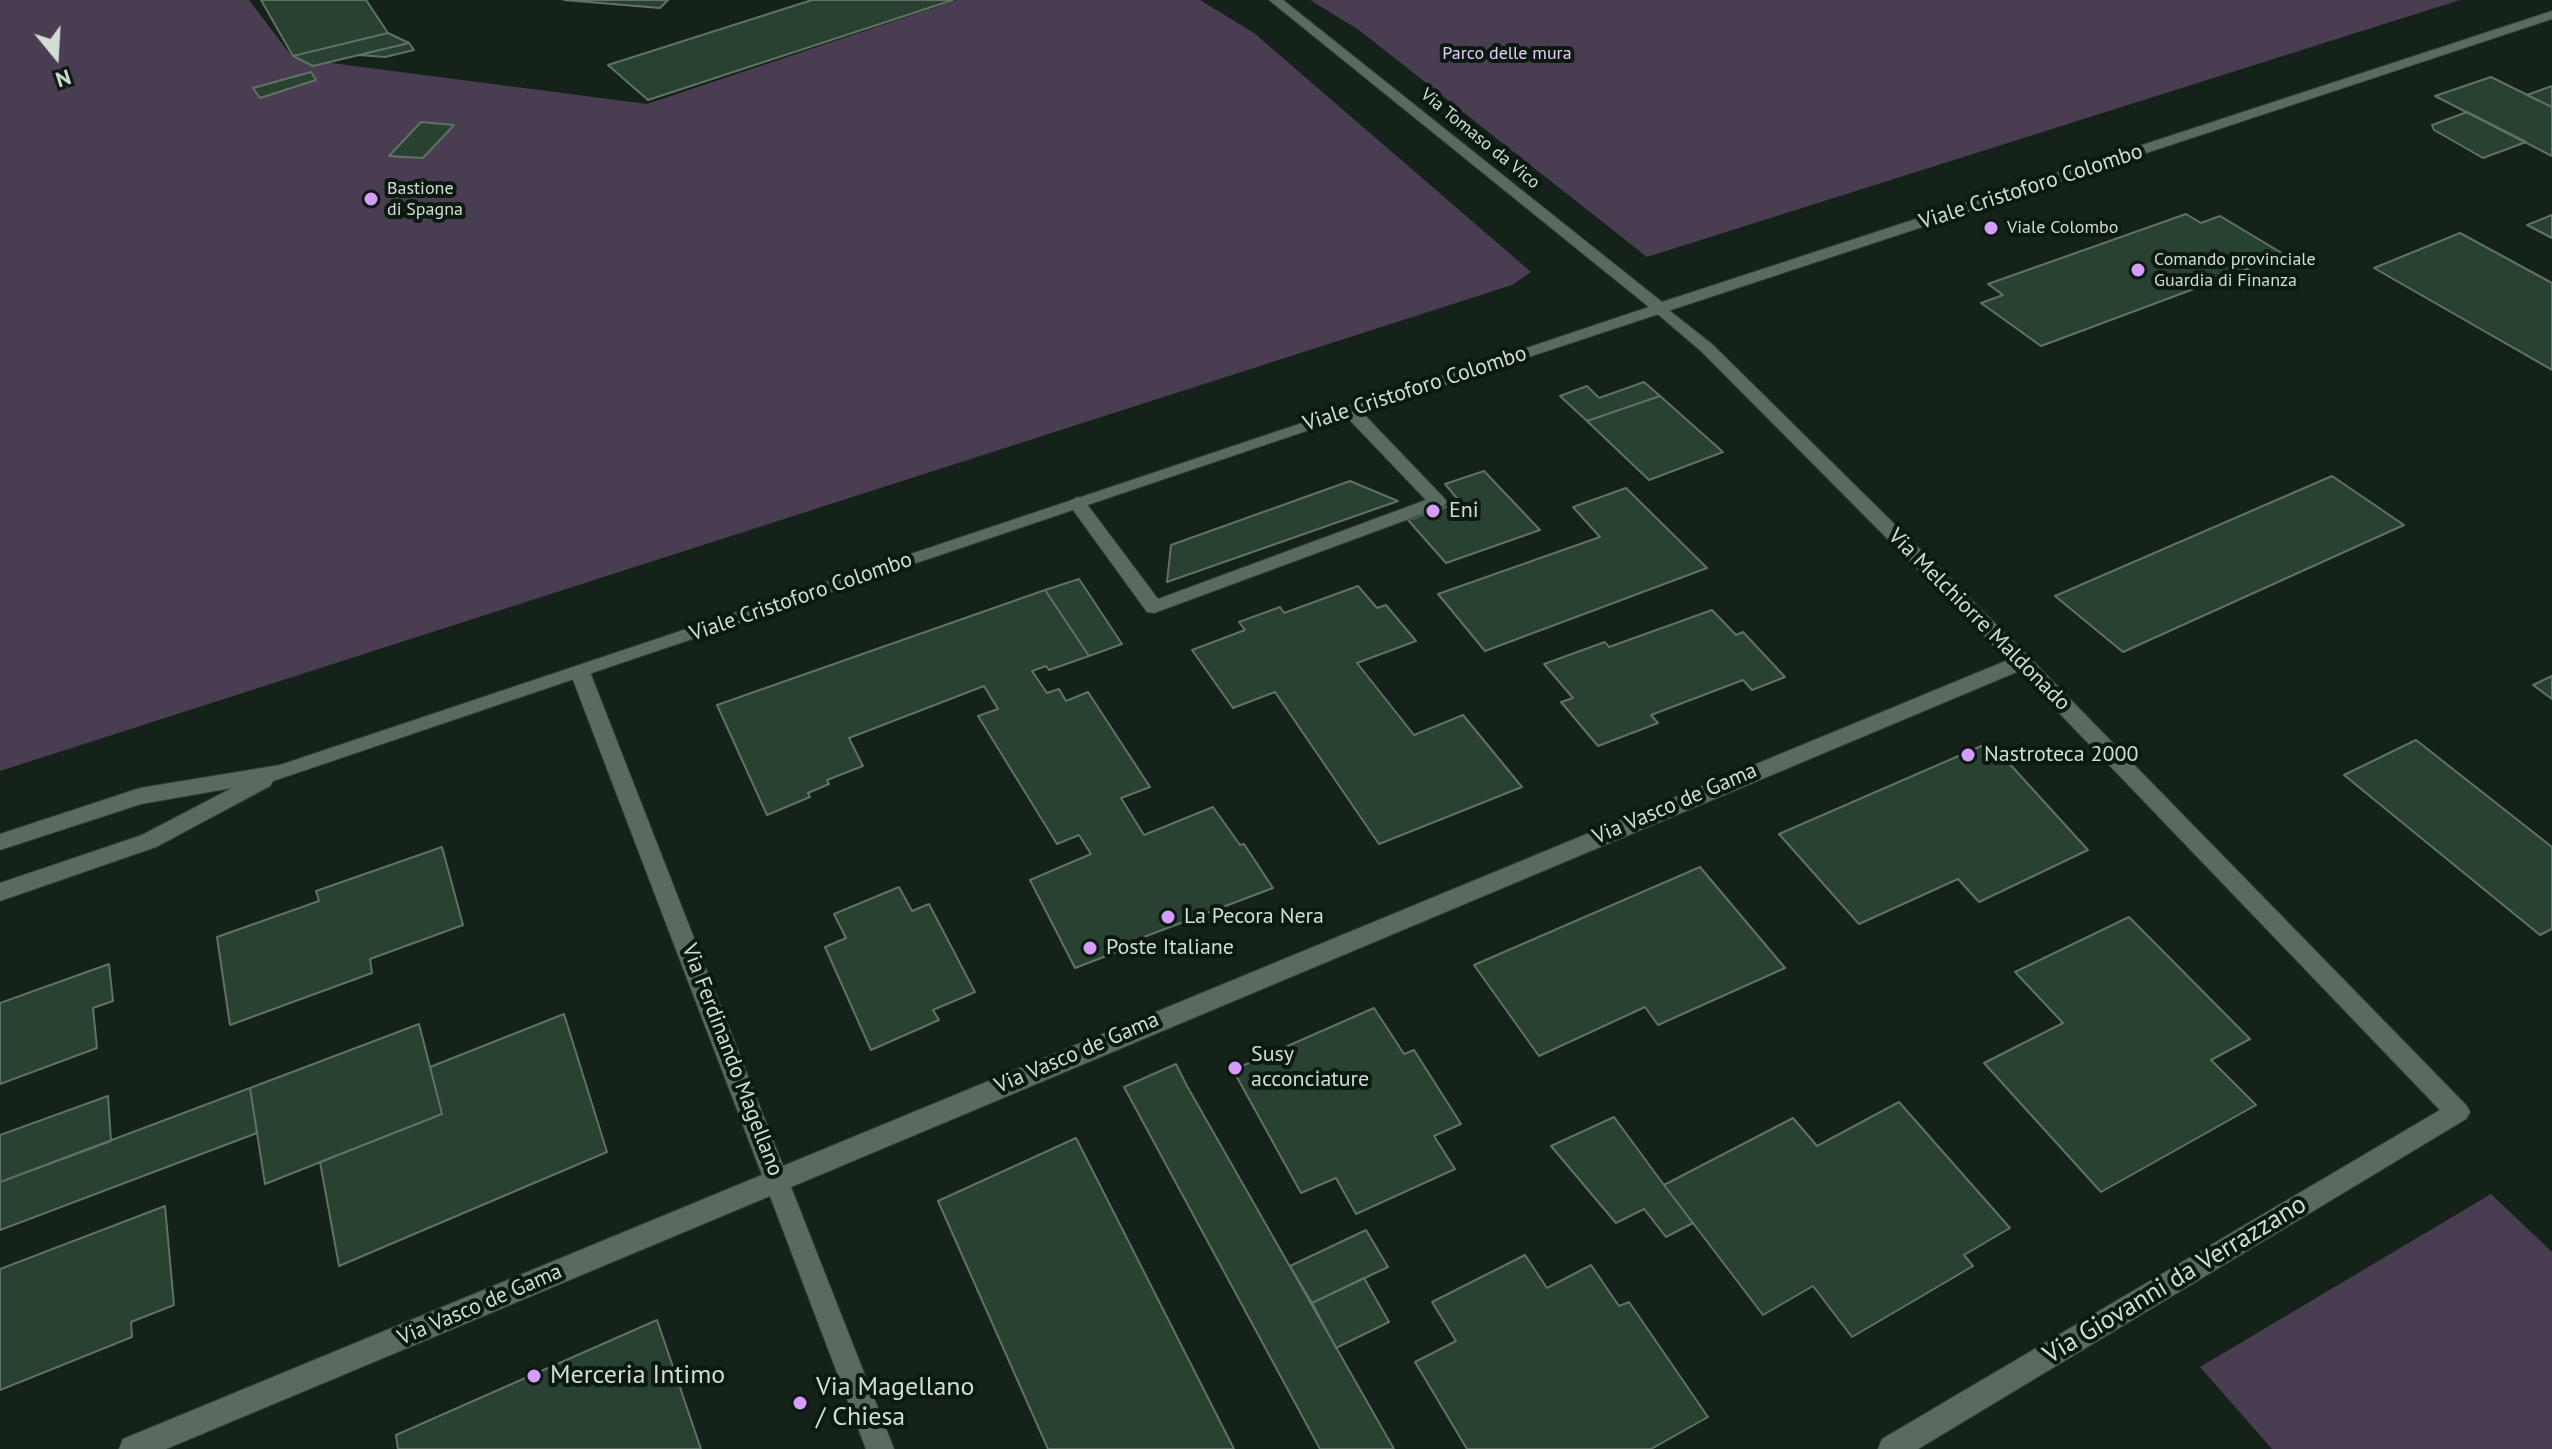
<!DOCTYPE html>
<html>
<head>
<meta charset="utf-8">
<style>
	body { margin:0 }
	#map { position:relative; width:2552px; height:1449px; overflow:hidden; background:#152219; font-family:"PT Sans",sans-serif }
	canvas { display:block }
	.north { position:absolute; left:16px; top:16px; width:80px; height:80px; -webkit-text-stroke:6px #0c1910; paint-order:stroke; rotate:162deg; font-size:22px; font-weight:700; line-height:32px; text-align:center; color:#d3dcd5 }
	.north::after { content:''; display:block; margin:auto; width:28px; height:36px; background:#d3dcd5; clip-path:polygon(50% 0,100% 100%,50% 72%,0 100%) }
</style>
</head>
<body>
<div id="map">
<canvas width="2552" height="1449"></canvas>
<div class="north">N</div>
</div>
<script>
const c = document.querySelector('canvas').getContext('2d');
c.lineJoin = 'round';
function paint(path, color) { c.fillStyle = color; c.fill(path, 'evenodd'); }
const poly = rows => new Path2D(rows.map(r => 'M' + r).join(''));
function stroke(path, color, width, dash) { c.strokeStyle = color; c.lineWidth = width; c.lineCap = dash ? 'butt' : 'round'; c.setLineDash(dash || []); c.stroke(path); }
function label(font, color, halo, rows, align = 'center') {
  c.font = font + ' "PT Sans",sans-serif'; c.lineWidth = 8; c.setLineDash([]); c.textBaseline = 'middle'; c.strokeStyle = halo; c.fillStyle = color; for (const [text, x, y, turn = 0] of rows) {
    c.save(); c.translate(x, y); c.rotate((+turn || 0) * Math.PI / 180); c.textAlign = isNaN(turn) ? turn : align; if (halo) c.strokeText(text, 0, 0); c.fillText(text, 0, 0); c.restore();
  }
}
const green = poly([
	[0,0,249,0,293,58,647,104,957,0,1200,0,1254,33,1531,272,1512,285,0,771],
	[1310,0,2460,0,1647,257,1359,30],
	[2491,1194,2552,1252,2552,1449,2272,1449,2200,1367]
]);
const building = poly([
	[261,0,366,0,388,33,293,56,261,0],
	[564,0,668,0,660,8,564,0],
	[812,0,953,0,648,100,608,65,812,0],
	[388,33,409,43,313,66,293,56,388,33],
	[409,43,414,50,385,57,359,55,409,43],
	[311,72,316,80,260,98,253,88,311,72],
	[2491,77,2552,107,2552,156,2435,96,2491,77],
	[2552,86,2552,107,2527,95,2552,86],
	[2467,112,2526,142,2483,158,2434,130,2432,125,2467,112],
	[421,122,454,125,423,158,389,156,421,122],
	[2186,214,2201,223,2220,216,2285,255,2041,346,1981,303,2003,295,1988,284,2186,214],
	[2552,215,2552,238,2527,225,2552,215],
	[2460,233,2552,283,2552,370,2374,268,2460,233],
	[1644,382,1660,396,1587,421,1560,396,1587,386,1599,398,1644,382],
	[1660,396,1723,452,1649,480,1587,421,1660,396],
	[1484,471,1540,530,1446,563,1408,520,1460,502,1445,484,1484,471],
	[2332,476,2404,525,2123,652,2055,596,2332,476],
	[1350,481,1398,501,1167,582,1171,545,1350,481],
	[1626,488,1707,568,1485,651,1438,594,1600,537,1573,507,1626,488],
	[1079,579,1122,644,1089,656,1045,590,1079,579],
	[1358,586,1377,608,1386,605,1416,641,1357,663,1414,735,1463,715,1522,787,1379,844,1275,692,1233,708,1192,650,1245,630,1239,622,1280,607,1284,613,1358,586],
	[1045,590,1089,656,1049,670,1046,666,1032,671,1047,693,1059,689,1066,701,1088,692,1150,787,1121,798,1144,835,1213,807,1240,845,1244,844,1273,888,1120,946,1122,950,1075,968,1030,880,1091,854,1079,835,1057,844,978,716,998,709,984,686,849,738,863,766,827,780,829,784,808,793,810,797,767,815,717,705,1045,590],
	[1712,610,1736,635,1743,632,1785,677,1752,690,1743,680,1651,715,1658,723,1598,746,1561,702,1573,698,1544,664,1605,642,1609,647,1712,610],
	[2552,676,2552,699,2533,685,2552,676],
	[2416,740,2552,847,2552,929,2540,935,2344,775,2416,740],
	[1986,744,1997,750,2088,850,1979,902,1958,879,1859,924,1779,834,1986,744],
	[442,847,463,925,370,959,372,973,230,1025,217,937,319,901,316,891,442,847],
	[1700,867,1785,968,1658,1025,1645,1007,1539,1056,1474,965,1700,867],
	[899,887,912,911,929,904,975,992,933,1010,939,1020,871,1050,825,947,846,938,834,914,899,887],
	[2129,917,2250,1039,2211,1060,2256,1105,2101,1192,1984,1063,2063,1023,2015,972,2129,917],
	[109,964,113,1001,93,1008,97,1048,0,1084,0,1003,109,964],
	[1374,1008,1404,1054,1414,1050,1461,1124,1434,1136,1455,1169,1356,1214,1336,1178,1301,1193,1233,1070,1374,1008],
	[564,1014,607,1152,339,1266,320,1162,442,1114,430,1067,564,1014],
	[419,1024,442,1114,265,1184,250,1088,419,1024],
	[1176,1064,1187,1086,1394,1449,1320,1449,1124,1087,1176,1064],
	[250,1088,257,1133,0,1230,0,1182,250,1088],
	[108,1096,111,1141,0,1182,0,1135,108,1096],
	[1899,1102,2010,1228,1964,1255,1973,1266,1852,1337,1813,1286,1763,1315,1664,1185,1793,1118,1817,1146,1899,1102],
	[1614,1117,1664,1185,1693,1223,1666,1237,1644,1209,1616,1223,1551,1146,1614,1117],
	[1076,1138,1234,1449,1048,1449,938,1201,1076,1138],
	[165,1206,174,1305,131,1322,132,1337,0,1390,0,1269,165,1206],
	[1366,1230,1388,1267,1312,1303,1290,1266,1366,1230],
	[1525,1255,1547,1288,1591,1265,1619,1306,1629,1302,1708,1417,1651,1449,1467,1449,1415,1362,1456,1341,1432,1302,1525,1255],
	[1364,1278,1389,1322,1336,1348,1312,1303,1364,1278],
	[657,1320,701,1449,398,1449,396,1435,657,1320]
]);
const lane = poly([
	[1350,405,1356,406,1444,498,1447,502,1444,506,1154,613,1147,612,1068,503,1077,497,1083,499,1158,599,1426,500,1344,414,1342,410,1350,405]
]);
const street = poly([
	[1660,303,1713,345,2029,657,2466,1105,2470,1112,2466,1119,1918,1449,1878,1449,1882,1439,2440,1110,2019,671,791,1187,894,1449,866,1449,770,1196,166,1449,119,1449,123,1439,762,1175,570,672,573,667,587,667,590,672,783,1166,2008,660,1701,351,1654,311,1654,305,1660,303]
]);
const secondary = poly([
	[1269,0,1283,0,1662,302,2552,11,2552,19,1356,414,273,781,270,786,156,847,0,901,0,883,142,835,232,788,141,804,0,850,0,834,140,788,280,765,1649,307,1269,0]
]);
const markers = [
	[371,199,8,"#d49cfc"],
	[1991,228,8,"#d49cfc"],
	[2138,270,8,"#d49cfc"],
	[1433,511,8,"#d49cfc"],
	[1968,755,8,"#d49cfc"],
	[1168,917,8,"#d49cfc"],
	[1090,948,8,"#d49cfc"],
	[1235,1068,8,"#d49cfc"],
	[534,1376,8,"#d49cfc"],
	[800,1403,8,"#d49cfc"]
];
const farParknames = [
	["Parco delle mura",1507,54]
];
const farStreetnames = [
	["Via Tomaso da Vico",1480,139,39]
];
const farPoinames = [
	["Bastione",387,189],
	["di Spagna",387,210],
	["Viale Colombo",2007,228],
	["Comando provinciale",2154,260],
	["Guardia di Finanza",2154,281]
];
const streetNames = [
	["Viale Cristoforo Colombo",2031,187,-18],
	["Viale Cristoforo Colombo",1415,389,-18],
	["Viale Cristoforo Colombo",801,597,-19],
	["Via Melchiorre Maldonado",1979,620,45],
	["Via Vasco de Gama",1675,804,-23],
	["Via Vasco de Gama",1077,1053,-23],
	["Via Ferdinando Magellano",732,1060,69],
	["Via Vasco de Gama",480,1305,-23]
];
const poiNames = [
	["Eni",1449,511],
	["Nastroteca 2000",1984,755],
	["La Pecora Nera",1184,917],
	["Poste Italiane",1106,948],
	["Susy",1251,1055],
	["acconciature",1251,1080]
];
const nearStreetnames = [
	["Via Giovanni da Verrazzano",2175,1280,-31]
];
const nearPoinames = [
	["Merceria Intimo",550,1376],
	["Via Magellano",816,1388],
	["/ Chiesa",816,1418]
];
paint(green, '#493d52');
paint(building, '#284130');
stroke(building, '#617166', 2);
stroke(lane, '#343e37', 2);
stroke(street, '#343e37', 2);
stroke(secondary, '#343e37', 2);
paint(lane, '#5a6a5f');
paint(street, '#5a6a5f');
paint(secondary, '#5a6a5f');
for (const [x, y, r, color] of markers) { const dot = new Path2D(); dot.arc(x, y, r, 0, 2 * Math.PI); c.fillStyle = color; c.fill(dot); stroke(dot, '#0c1910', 3); }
label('18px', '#e6cbfc', '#0c1910', farParknames);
label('18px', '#d3dcd5', '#0c1910', farStreetnames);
label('18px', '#d3dcd5', '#0c1910', farPoinames, 'left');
label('22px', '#d3dcd5', '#0c1910', streetNames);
label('22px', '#d3dcd5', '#0c1910', poiNames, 'left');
label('26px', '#d3dcd5', '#0c1910', nearStreetnames);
label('26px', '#d3dcd5', '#0c1910', nearPoinames, 'left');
</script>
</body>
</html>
